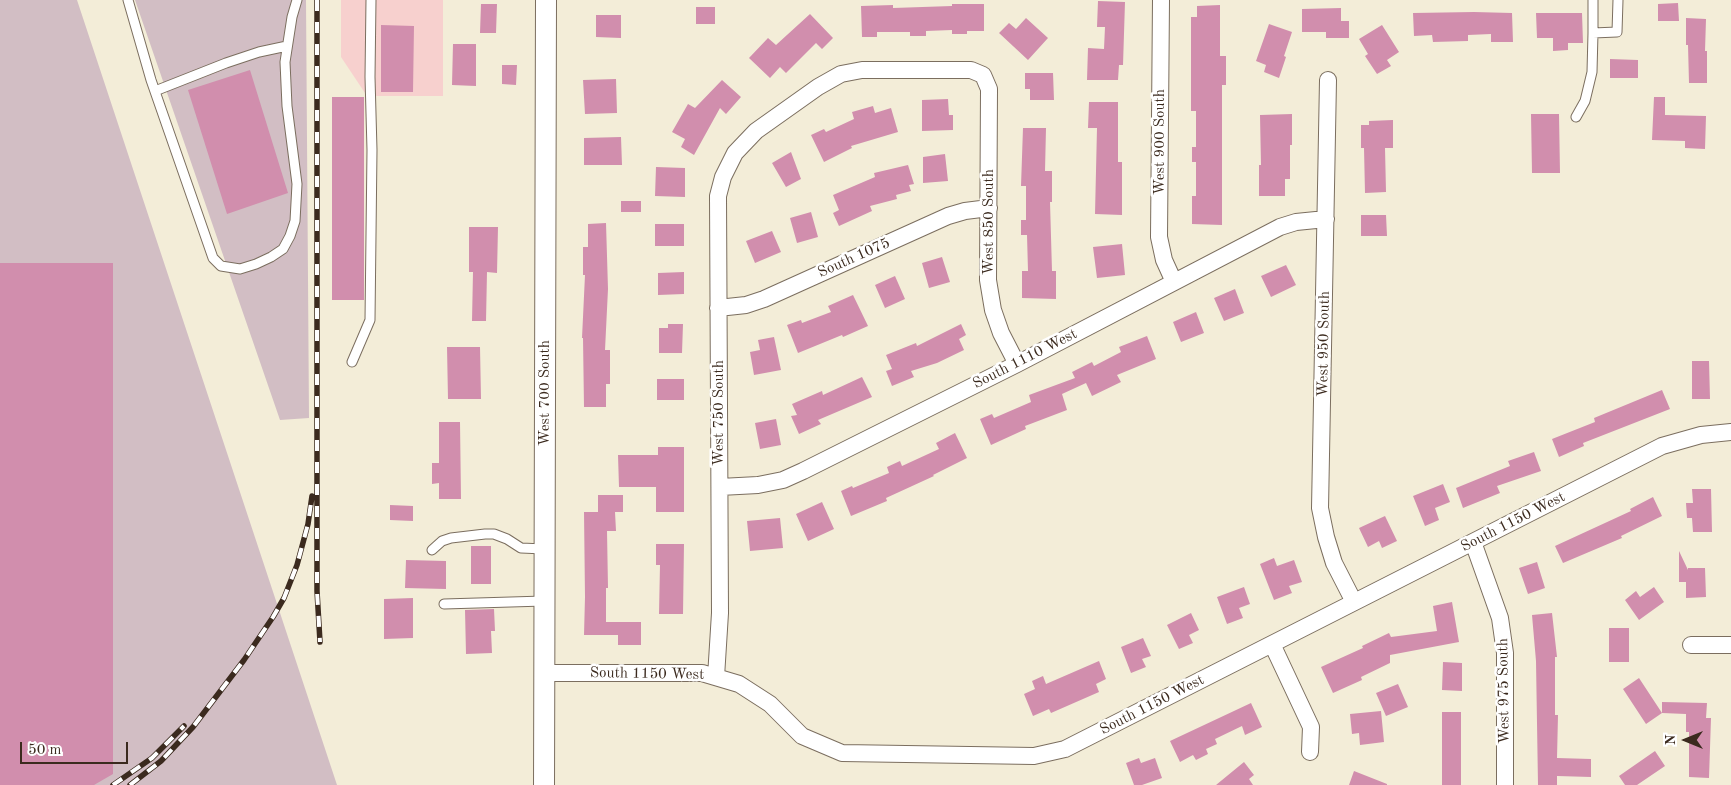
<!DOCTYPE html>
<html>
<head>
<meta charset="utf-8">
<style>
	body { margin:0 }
	#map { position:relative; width:1731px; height:785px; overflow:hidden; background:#f3edd8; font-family:"Old Standard TT",serif }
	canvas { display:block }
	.north { position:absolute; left:1661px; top:715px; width:50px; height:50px; -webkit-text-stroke:4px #fff; paint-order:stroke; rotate:270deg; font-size:14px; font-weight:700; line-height:20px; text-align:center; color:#3b2a1e }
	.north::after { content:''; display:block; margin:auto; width:18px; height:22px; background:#3b2a1e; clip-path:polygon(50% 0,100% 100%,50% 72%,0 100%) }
	.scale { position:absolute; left:20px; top:742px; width:108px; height:22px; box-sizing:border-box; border:2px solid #3b2a1e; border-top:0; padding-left:6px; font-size:15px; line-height:18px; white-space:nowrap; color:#3b2a1e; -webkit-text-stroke:4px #fff; paint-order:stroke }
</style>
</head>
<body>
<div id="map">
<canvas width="1731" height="785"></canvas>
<div class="north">N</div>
<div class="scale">50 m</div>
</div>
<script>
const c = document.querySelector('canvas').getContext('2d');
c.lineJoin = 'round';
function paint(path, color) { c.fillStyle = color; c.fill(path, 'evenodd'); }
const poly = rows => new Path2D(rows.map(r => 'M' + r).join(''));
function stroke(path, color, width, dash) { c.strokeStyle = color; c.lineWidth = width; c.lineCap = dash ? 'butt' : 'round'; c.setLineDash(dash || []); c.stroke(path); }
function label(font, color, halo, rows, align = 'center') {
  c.font = font + ' "Old Standard TT",serif'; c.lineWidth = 5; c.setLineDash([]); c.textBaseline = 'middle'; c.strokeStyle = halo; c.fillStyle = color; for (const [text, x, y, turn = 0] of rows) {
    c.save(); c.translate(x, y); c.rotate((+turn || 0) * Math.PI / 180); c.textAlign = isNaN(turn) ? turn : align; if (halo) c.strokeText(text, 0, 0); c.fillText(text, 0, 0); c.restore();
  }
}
const built = poly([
	[341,0,443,0,443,96,367,96,341,57]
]);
const industrial = poly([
	[0,0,77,0,337,785,0,785],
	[135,0,306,0,309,418,280,420]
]);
const building = poly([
	[1098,1,1125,2,1123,65,1119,65,1118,80,1087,80,1088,48,1104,49,1105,27,1097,27],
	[1678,3,1679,21,1658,21,1658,4],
	[481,4,497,4,496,33,480,33],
	[952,4,984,4,984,31,967,31,967,34,952,34,952,30,926,31,926,36,910,36,910,32,877,32,877,37,862,37,861,6,893,5,893,8,952,6],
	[1220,5,1220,56,1226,56,1226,85,1222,85,1222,225,1192,224,1192,196,1196,196,1196,162,1192,162,1192,147,1196,147,1196,111,1191,111,1191,17,1197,17,1197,6],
	[696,7,715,7,715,24,696,24],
	[1341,8,1341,21,1349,21,1349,38,1326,38,1326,32,1302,32,1302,9],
	[1474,12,1512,13,1513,42,1491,42,1491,34,1468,35,1468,41,1433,42,1432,35,1414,36,1413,13],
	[1536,13,1582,13,1583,43,1568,43,1568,50,1553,51,1553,38,1537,38],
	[810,14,833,38,822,49,816,43,786,73,780,67,770,78,749,58,768,38,776,45],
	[596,15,621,15,621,38,596,37],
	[1026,18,1048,38,1028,60,999,33,1009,23,1016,29],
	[1686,18,1706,19,1705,51,1707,51,1707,83,1689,83,1688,45,1686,45],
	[1269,24,1292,32,1284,56,1286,57,1279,78,1264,72,1266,65,1256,61],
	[381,25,414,26,413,92,381,92],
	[1382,25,1399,52,1387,60,1391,66,1377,74,1365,56,1368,54,1359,39],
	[453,44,476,44,476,86,452,85],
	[1610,59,1638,60,1638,78,1610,78],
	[502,65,517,65,516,85,502,84],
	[250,70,288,193,227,214,188,90],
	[1025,73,1053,73,1054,100,1030,100,1030,89,1025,89],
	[616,79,617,113,585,114,583,80],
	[722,80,741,97,726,114,720,108,694,155,681,147,685,139,672,132,688,104,695,108],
	[332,97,364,97,364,300,332,300],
	[1654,97,1665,97,1665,115,1706,116,1705,149,1685,148,1685,141,1652,140],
	[948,99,949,115,953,115,953,130,922,131,922,100],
	[1089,102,1118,102,1118,162,1122,162,1122,215,1095,214,1097,128,1088,128],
	[873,106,875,113,891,108,898,132,851,146,852,148,824,162,811,135,824,129,826,132,854,119,852,112],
	[1292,114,1292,145,1290,145,1290,179,1285,179,1285,196,1259,196,1259,165,1261,165,1260,115],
	[1531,114,1559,114,1560,173,1532,173],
	[1393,120,1393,148,1385,148,1386,192,1365,193,1364,148,1361,148,1361,125,1369,125,1369,121],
	[1023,128,1046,128,1045,171,1052,171,1052,202,1050,202,1052,271,1056,271,1056,299,1022,298,1022,271,1028,271,1027,235,1021,235,1021,220,1026,220,1026,186,1021,186],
	[621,137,622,165,584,165,584,138],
	[791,152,801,179,786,187,772,163],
	[945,154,948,181,923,183,923,157],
	[908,165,914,184,909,185,911,191,896,195,897,199,870,206,872,211,839,226,833,213,839,210,833,195,875,177,874,173],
	[656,167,685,168,685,197,655,196],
	[621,201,641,201,641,212,621,212],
	[811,212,818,237,797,243,790,218],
	[1361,215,1386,215,1387,236,1361,236],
	[606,223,608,289,605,350,610,350,610,384,606,384,606,407,584,407,583,338,582,338,585,275,583,275,583,247,588,247,588,224],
	[655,224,684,224,684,246,655,246],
	[469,227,498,227,497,273,487,272,486,321,472,321,473,272,469,272],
	[772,231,781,252,755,263,746,241],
	[1122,244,1125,275,1097,278,1093,247],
	[942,257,950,282,929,288,922,263],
	[0,263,113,263,113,774,94,785,0,785],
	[1286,265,1296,285,1271,297,1261,276],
	[684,272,684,294,658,295,658,273],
	[895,276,905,299,885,308,875,285],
	[1235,289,1244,313,1224,321,1214,298],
	[853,295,868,326,843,337,842,335,798,353,787,325,801,320,802,323,831,312,828,306],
	[1196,312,1204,333,1181,342,1173,322],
	[668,324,683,324,682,353,659,353,659,328,668,328],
	[961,324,966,335,959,339,964,350,937,363,911,371,914,377,892,386,886,371,892,369,886,355,916,343,917,346],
	[1147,336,1156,359,1117,375,1121,382,1092,396,1086,383,1062,394,1067,410,1025,426,1026,429,991,445,980,419,992,414,994,418,1031,402,1029,395,1075,378,1072,372,1092,362,1094,366,1121,352,1119,347],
	[774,337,781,370,754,375,750,352,760,350,758,340],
	[447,347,480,347,481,399,448,399],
	[1692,361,1709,361,1710,399,1692,399],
	[862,377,872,397,818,420,821,424,799,434,791,416,797,415,792,404,822,391,823,395],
	[657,379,684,379,684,400,657,400],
	[1662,390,1670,409,1583,443,1584,446,1559,457,1552,439,1595,422,1594,418],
	[776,419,781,445,760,449,755,423],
	[439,422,460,422,461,499,439,499,439,483,432,484,432,463,439,463],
	[955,433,967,458,933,475,934,476,886,498,887,501,851,516,841,491,852,486,853,488,889,473,887,467,900,461,902,466,939,449,936,443],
	[658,447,684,447,684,512,656,512,656,487,619,487,618,455,658,455],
	[1534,452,1541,471,1497,486,1500,493,1463,508,1456,488,1510,466,1508,461],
	[1443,484,1450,502,1435,508,1439,520,1425,526,1413,496],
	[1692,489,1711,489,1712,532,1693,532,1692,518,1687,518,1686,503,1693,503],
	[598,495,623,495,623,512,615,512,616,531,607,531,608,588,606,588,606,622,641,622,641,645,618,645,618,635,584,635,585,597,584,512,598,512],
	[1653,497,1662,516,1621,536,1622,538,1563,563,1555,546,1631,511,1630,509],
	[822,502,834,529,808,541,796,514],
	[390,505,413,506,413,521,390,520],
	[1385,516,1397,541,1382,548,1379,541,1368,547,1359,528],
	[780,518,783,548,750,551,747,521],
	[656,544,684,544,683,614,659,614,660,565,656,565],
	[471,546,491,546,491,584,471,584],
	[1679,551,1688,570,1688,568,1705,568,1706,597,1686,598,1686,582,1679,582],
	[1274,558,1277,566,1294,560,1302,582,1289,586,1292,593,1274,600,1260,564],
	[406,560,446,561,446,589,405,588],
	[1537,562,1545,588,1528,594,1519,568],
	[1244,587,1250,604,1239,608,1243,618,1227,624,1217,597],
	[1654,587,1664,602,1639,620,1625,600,1636,591,1640,597],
	[413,598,413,638,384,639,384,599],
	[1452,602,1459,642,1390,655,1390,663,1361,677,1362,680,1333,693,1321,667,1363,648,1362,646,1389,633,1391,637,1437,631,1433,606],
	[494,609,495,631,491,631,492,653,466,654,465,610],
	[1191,613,1199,630,1189,635,1193,643,1179,649,1167,625],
	[1552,613,1557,657,1555,657,1555,715,1558,715,1557,758,1591,759,1591,777,1557,776,1557,785,1538,785,1536,661,1532,615],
	[1609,628,1629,628,1629,662,1609,662],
	[1143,638,1151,656,1142,659,1146,667,1131,673,1121,647],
	[1099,661,1106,679,1096,684,1099,692,1051,713,1049,709,1033,716,1024,694,1035,689,1032,681,1043,676,1046,684],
	[1443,662,1462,663,1462,691,1442,690],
	[1639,678,1662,713,1646,724,1623,689],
	[1398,684,1408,707,1386,716,1376,693],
	[1662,702,1707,703,1706,718,1711,718,1709,778,1689,777,1689,732,1686,732,1686,714,1662,713],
	[1251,703,1262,727,1245,735,1242,726,1215,739,1217,744,1206,749,1208,754,1196,760,1193,755,1180,762,1170,741],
	[1381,711,1384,742,1360,745,1359,733,1352,734,1350,714],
	[1442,712,1461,712,1461,785,1442,785],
	[1655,751,1665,766,1637,785,1625,785,1619,776],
	[1139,758,1141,763,1155,758,1162,778,1142,785,1134,785,1126,763],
	[1244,762,1254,775,1249,779,1253,785,1216,785],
	[1354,771,1387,784,1387,785,1349,785]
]);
const service = poly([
	[128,0,151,80,213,258,221,266,240,269,256,264,271,257,283,249,290,236,295,221,297,184,287,106,285,62,292,17,297,0],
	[1593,0,1593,33,1617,32,1618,0],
	[155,91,226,63,259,52,287,46],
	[1576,117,1585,101,1592,72,1593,33],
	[352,362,370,320,372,150,370,77,371,0],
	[432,550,442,541,451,538,485,534,494,534,507,539,521,548,544,549],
	[444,604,544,601]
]);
const minor = poly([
	[1161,0,1159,237,1164,260,1174,282],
	[1328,80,1320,508,1326,537,1334,563,1354,602],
	[718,308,746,305,764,299,948,216,965,211,989,208],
	[720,487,758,485,783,480,803,471,1017,364,1280,227,1296,222,1326,219],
	[1473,542,1500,618,1505,653,1505,785],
	[1272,644,1311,727,1310,752],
	[1691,645,1731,645],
	[544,673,702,673,739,684,770,704,802,736,842,753,1034,756,1065,749,1662,446,1701,435,1731,432],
	[716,677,720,613,718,196,723,177,735,153,756,131,818,87,841,74,862,70,971,70,983,75,989,89,988,280,993,310,1001,333,1017,364]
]);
const tertiary = poly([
	[544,785,546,0]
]);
const rail = poly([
	[317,0,317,591,320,642],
	[113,785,152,758,184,726],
	[130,785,161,761,193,727,244,660,273,617,284,598,297,565,308,524,312,496]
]);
const streetNames = [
	["West 900 South",1160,142,-90],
	["West 850 South",989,222,-90],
	["South 1075",854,258,-24],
	["West 950 South",1324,344,-89],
	["South 1110 West",1025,359,-27],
	["West 700 South",545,393,-90],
	["West 750 South",719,413,-90],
	["South 1150 West",1513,522,-27],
	["South 1150 West",647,674,1],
	["West 975 South",1504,691,-91],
	["South 1150 West",1152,705,-27]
];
paint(built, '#f7d0ce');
paint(industrial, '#d2bec4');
paint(building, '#d18ead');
stroke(service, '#7b6e5f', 11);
stroke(minor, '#7b6e5f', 18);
stroke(tertiary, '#7b6e5f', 22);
stroke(service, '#fff', 9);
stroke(minor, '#fff', 16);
stroke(tertiary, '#fff', 20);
stroke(rail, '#3b2a1e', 5.5);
stroke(rail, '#fff', 4, [11]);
label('15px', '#3b2a1e', '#fff', streetNames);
</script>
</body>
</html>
